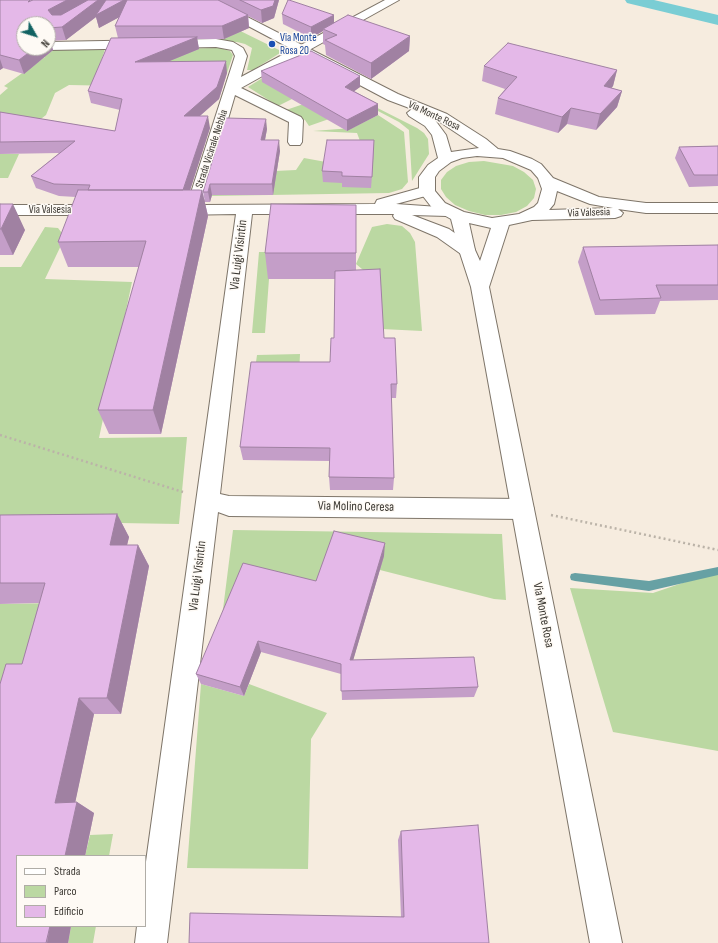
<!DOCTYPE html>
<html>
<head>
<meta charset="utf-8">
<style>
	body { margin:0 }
	#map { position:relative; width:718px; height:943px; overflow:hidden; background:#f6ecdf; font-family:"Sofia Sans Condensed",sans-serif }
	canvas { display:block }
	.legend { position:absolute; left:16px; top:855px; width:130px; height:72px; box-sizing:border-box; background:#fefaf5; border:1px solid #b0ada7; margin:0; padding:5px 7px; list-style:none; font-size:12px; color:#3c3933 }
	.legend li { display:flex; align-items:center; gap:8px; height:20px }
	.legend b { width:20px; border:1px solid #b0ada7 }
	.north { position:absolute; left:16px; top:16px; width:40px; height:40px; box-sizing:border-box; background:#fefaf5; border:1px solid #b0ada7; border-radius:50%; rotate:129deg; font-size:11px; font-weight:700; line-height:16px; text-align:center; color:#3c3933 }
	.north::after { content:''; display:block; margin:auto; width:14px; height:18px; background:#116262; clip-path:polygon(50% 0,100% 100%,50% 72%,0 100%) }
</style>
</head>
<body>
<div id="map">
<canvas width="718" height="943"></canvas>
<ul class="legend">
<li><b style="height:5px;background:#fff"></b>Strada</li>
<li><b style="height:11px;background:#bbd8a2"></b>Parco</li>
<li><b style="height:11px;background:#e4b8e8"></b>Edificio</li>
</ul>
<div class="north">N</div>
</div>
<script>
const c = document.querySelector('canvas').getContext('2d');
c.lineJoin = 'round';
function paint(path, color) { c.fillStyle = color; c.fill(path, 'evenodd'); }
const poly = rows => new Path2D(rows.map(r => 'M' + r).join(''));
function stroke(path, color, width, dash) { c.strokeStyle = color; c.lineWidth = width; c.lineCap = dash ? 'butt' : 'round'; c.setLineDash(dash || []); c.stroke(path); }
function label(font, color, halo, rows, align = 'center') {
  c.font = font + ' "Sofia Sans Condensed",sans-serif'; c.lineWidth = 3; c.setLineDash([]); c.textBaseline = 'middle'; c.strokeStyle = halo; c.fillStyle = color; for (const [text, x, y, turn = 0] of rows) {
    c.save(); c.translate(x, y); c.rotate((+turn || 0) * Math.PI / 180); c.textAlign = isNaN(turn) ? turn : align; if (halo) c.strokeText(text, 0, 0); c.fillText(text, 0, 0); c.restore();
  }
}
const green = poly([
	[214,18,279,50,280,53,253,70,247,70,252,48,245,44,237,42,189,42,220,40,232,35],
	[220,48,230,51,233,55,227,73,122,86,69,85,55,93,46,115,29,128,0,123,0,95,8,88,4,86,45,57,43,49,105,49,99,68,156,49],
	[288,62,326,82,278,106,248,87],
	[334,86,417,128,424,133,428,139,429,154,412,181,409,130,399,122,332,87],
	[336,93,346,113,309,126,305,120,286,110],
	[378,115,404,132,408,182,402,189,389,193,210,196,220,129,275,171,296,170,304,158,326,162,360,141,357,133,313,131,352,128],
	[0,154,19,154,8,178,0,178],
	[484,161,513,166,524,172,533,180,536,189,534,198,527,206,516,212,501,215,485,215,469,211,455,205,446,197,441,189,441,180,447,172,456,166,469,162],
	[387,224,402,226,410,233,415,242,422,331,382,329,380,284,356,264,372,227],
	[45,227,58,228,65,237,45,279,132,282,99,438,187,437,179,524,0,521,0,267,21,267],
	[259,252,271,252,265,333,252,333],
	[300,354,299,376,254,376,257,355],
	[233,530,502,534,506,600,494,599,380,570,317,593,219,641],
	[712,573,718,574,718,751,613,732,570,588,653,593],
	[61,603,0,770,0,604],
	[201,684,244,696,249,684,327,713,311,739,308,869,187,868],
	[113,834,109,856,85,856,90,835],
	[71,926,96,926,93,943,68,943]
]);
const stream = poly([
	[718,567,718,575,649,591,575,581,571,580,570,577,571,574,575,573,649,581,718,567]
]);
const canal = poly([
	[625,0,654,0,718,15,718,25,627,3,625,0]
]);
const path = poly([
	[0,435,183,492],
	[551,515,718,550]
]);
const minor = poly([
	[385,0,399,0,241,88,301,117,303,120,302,142,300,145,290,145,288,142,289,122,235,95,203,205,375,204,377,200,427,186,433,188,435,191,433,194,396,204,453,208,455,211,453,214,447,216,412,215,449,229,473,246,475,250,473,254,467,255,461,254,437,237,395,219,393,216,394,214,252,214,220,494,229,496,523,499,531,502,534,509,531,516,523,519,229,516,218,512,167,943,135,943,137,926,145,926,145,869,236,214,176,215,170,213,168,210,170,207,187,205,235,56,232,50,216,47,48,50,43,48,48,48,48,42,216,39,233,42,243,48,247,56,241,77,385,0],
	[0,205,100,205,106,207,108,210,106,213,100,215,0,215,0,205]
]);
const major = poly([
	[199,0,214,0,398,94,447,114,486,139,498,149,510,151,532,159,541,164,553,178,599,197,646,203,718,203,718,213,646,213,618,209,623,213,621,216,615,218,532,220,509,225,489,287,622,943,590,943,471,287,459,250,451,219,433,209,419,191,419,177,428,165,438,158,432,135,425,126,409,116,407,113,412,109,388,100,199,0],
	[431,117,437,120,479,148,451,152,446,135,435,120,431,117],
	[477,156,503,158,531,170,538,178,542,189,538,203,534,207,519,214,492,218,464,212,445,203,435,191,435,177,439,171,451,162,462,158,477,156],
	[557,191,590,204,613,208,549,210,554,204,557,191],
	[469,223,491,228,480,261,475,250,469,223]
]);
const wall = poly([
	[0,0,279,0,274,18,262,23,248,16,249,28,224,39,197,39,199,49,167,62,227,73,219,99,200,116,210,128,190,190,202,190,208,216,161,434,109,434,98,410,139,267,68,267,58,242,76,197,59,196,36,188,31,176,59,153,0,154,0,112,115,131,120,110,91,103,88,91,118,38,115,26,119,17,99,28,96,17,66,40,50,41,53,50,24,74,3,68,0,70],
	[24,24,48,24,48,48],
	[282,14,334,15,334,23,410,36,409,51,371,79,326,55,325,45,323,44,323,31,311,38,283,24],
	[484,66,617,70,613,86,611,88,622,91,617,107,596,130,567,124,558,133,495,114,498,98,505,89,482,81],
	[261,71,360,76,360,87,354,91,378,104,378,115,347,131,262,82],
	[225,118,267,129,265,140,280,151,273,195,212,195,210,202,205,202,203,192],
	[718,146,718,186,689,187,675,158,679,147],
	[374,151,371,188,342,187,342,183,323,182,322,171],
	[0,204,25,230,13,255,0,255],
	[356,205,356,270,384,338,397,384,396,398,391,398,394,478,393,490,330,490,329,477,330,461,243,460,240,447,330,362,334,338,335,279,268,279,265,253],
	[718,245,718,300,660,301,655,314,595,315,578,262,583,247],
	[117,514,129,537,127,545,138,545,149,566,121,714,94,714,75,802,77,802,94,813,85,856,17,856,17,926,71,926,68,943,0,943,0,684,6,664,22,664,39,603,0,604,0,515],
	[384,556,353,660,478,687,474,697,342,700,341,674,261,652,244,696,201,684,196,674,316,581],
	[401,831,489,943,401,917,398,840]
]);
const shadedWall = poly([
	[67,0,93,0,53,23,48,10],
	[98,0,128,0,131,11,99,28,96,17,66,40,62,27],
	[275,0,279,0,274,18,262,23,261,10],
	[248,15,249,28,224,39,222,26],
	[334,15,334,25,323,29,323,31,311,38,311,27],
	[410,36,409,51,371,79,371,63],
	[49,37,53,50,24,74,19,60,35,48,48,48,48,38],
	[197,37,199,49,138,74,135,62],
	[0,59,3,68,0,70],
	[226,61,227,73,219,99,186,128,184,116],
	[617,70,613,86,600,102,604,86],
	[360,76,360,87,345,98,345,87],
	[622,91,617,107,596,130,600,114],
	[378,104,378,115,347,131,347,120],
	[571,108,567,124,558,133,562,117],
	[208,116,210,128,186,203,183,190],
	[266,119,267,129,263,150,261,140],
	[279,140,280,151,273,195,272,184],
	[210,184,212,195,210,202,208,192],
	[202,190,208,216,161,434,153,410],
	[13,204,25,230,13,255,1,229],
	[117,514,129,537,122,566,110,545],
	[385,543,384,556,350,671,350,660],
	[138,545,149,566,121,714,107,698],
	[258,641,261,652,244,696,240,687],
	[79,698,94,714,73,813,55,803],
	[77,802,94,813,85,856,65,856],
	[50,926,71,926,68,943,47,943]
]);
const building = poly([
	[0,0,30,0,28,2,33,0,67,0,48,10,52,15,61,15,88,0,98,0,62,27,48,28,48,24,24,24,24,48,35,48,19,60,0,55,0,0],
	[106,0,124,0,96,15,106,0],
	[127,0,218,0,248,15,222,26,115,26,127,0],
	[240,0,275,0,273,6,261,10,240,0],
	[288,0,289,0,334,15,311,27,282,14,288,0],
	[348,15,410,36,371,63,325,40,337,35,323,29,348,15],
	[197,37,135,62,226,61,217,87,184,116,208,116,183,190,88,190,90,185,54,184,31,176,75,141,0,142,0,112,115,131,122,99,88,91,111,38,197,37],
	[508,43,617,70,604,86,622,91,600,114,571,108,562,117,498,98,517,77,484,66,508,43],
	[311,51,360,76,345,87,378,104,347,120,261,71,311,51],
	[225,118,266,119,261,140,279,140,272,184,210,184,208,192,203,192,225,118],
	[327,140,374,140,372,177,342,176,342,172,322,171,327,140],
	[718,146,718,175,694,175,679,147,718,146],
	[78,190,202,190,153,410,98,410,146,241,58,242,78,190],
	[0,204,13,204,1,229,0,229,0,204],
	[271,204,356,205,356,253,265,253,271,204],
	[718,245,718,285,656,285,661,298,600,300,583,247,718,245],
	[380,269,384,338,395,338,397,384,391,384,394,478,329,477,330,448,240,447,251,362,330,362,331,338,334,338,335,271,380,269],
	[117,514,110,545,138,545,107,698,79,698,55,803,77,802,65,856,17,856,17,926,50,926,46,943,0,943,0,684,6,664,22,664,45,583,0,583,0,515,117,514],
	[334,531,385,543,350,660,474,657,478,687,341,691,341,664,258,641,240,687,196,674,243,563,316,581,334,531],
	[478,825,489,943,189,943,190,913,404,917,401,831,478,825]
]);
const markers = [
	[272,44,4,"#1a4fb4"]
];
const farTransitnames = [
	["Via Monte",280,38],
	["Rosa 20",280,51]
];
const farStreetnames = [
	["Via Monte Rosa",434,116,25],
	["Strada Vicinale Nebbia",212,149,-72],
	["Via Valsesia",50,210],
	["Via Valsesia",589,213,-2]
];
const streetNames = [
	["Via Luigi Visintin",239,255,-83],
	["Via Molino Ceresa",356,507,1],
	["Via Luigi Visintin",198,576,-83],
	["Via Monte Rosa",543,615,79]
];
paint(green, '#bbd8a2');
paint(stream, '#67a1a4');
paint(canal, '#7acdd4');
stroke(minor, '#7e7569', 2);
stroke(major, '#7e7569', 2);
stroke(path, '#bbb3a8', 2.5, [2, 3]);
paint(minor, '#fff');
paint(major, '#fff');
paint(wall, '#c49ec8');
paint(shadedWall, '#a081a2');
paint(building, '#e4b8e8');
stroke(building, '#a081a2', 1);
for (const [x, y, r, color] of markers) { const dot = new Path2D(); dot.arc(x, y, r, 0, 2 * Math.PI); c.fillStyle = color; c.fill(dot); stroke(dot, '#fefaf5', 1.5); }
label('11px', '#164399', '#fefaf5', farTransitnames, 'left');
label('11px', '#3c3933', '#fefaf5', farStreetnames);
label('13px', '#3c3933', '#fefaf5', streetNames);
</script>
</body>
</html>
